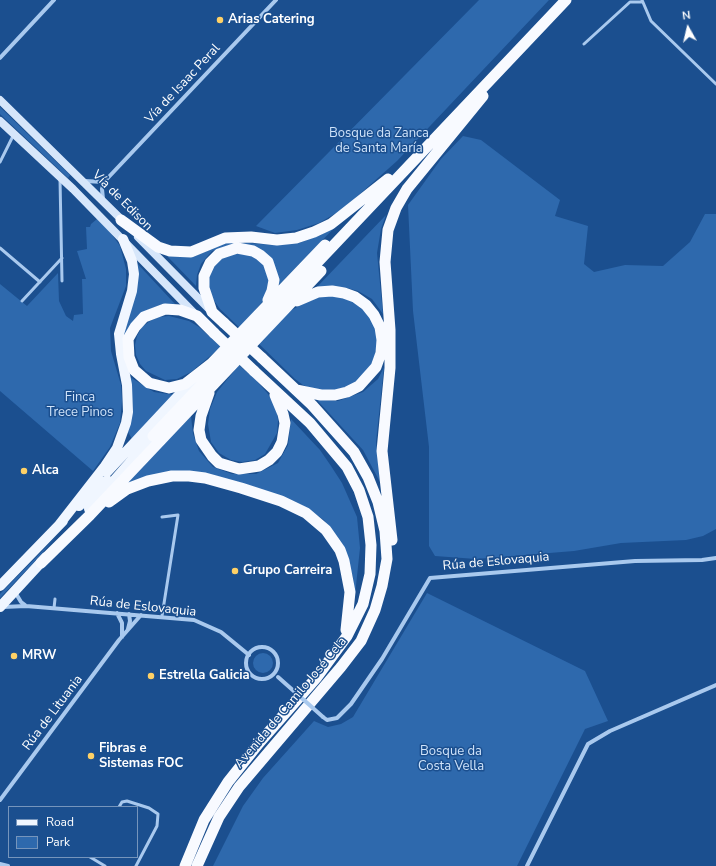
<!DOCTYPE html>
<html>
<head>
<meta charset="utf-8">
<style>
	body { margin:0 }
	#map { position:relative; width:716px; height:866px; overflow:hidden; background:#1b4f8f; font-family:"Nunito Sans",sans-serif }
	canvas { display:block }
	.legend { position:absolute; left:8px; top:806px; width:130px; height:52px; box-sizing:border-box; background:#1b4f8f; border:1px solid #7695bc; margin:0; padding:5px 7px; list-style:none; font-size:12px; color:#fff }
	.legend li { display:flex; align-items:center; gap:8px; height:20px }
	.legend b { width:20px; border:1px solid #7695bc }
	.north { position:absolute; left:668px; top:8px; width:40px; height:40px; -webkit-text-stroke:3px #1b4f8f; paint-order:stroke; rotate:352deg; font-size:11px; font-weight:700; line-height:16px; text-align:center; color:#fff }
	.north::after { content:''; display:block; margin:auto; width:14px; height:18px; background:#fff; clip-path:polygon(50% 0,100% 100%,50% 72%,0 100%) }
</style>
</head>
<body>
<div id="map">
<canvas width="716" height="866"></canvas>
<ul class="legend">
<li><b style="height:5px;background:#f0f6ff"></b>Road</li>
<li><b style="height:11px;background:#2e69ad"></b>Park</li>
</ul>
<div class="north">N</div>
</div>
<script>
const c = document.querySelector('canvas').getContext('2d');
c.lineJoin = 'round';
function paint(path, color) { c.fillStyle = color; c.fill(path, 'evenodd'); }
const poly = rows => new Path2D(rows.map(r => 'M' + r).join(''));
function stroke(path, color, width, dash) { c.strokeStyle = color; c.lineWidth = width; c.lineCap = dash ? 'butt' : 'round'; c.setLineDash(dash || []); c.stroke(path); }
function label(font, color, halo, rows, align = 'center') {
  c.font = font + ' "Nunito Sans",sans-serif'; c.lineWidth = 3; c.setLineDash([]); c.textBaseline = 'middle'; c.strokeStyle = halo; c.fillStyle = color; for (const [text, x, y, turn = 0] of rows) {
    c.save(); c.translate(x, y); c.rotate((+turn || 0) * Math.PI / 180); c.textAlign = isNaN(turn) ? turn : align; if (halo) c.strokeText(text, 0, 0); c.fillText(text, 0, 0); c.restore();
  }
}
const green = poly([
	[479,0,549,0,397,161,343,209,319,223,297,230,275,233,256,226],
	[0,107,70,175,68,178,0,114],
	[463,136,481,140,560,200,555,216,588,226,584,264,594,272,625,265,663,266,690,242,705,214,716,214,716,529,703,536,686,540,621,543,574,551,476,559,435,556,429,546,429,447,413,311,408,205,441,159],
	[386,215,381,229,377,253,383,314,372,299,358,291,343,287,316,288],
	[97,219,110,232,120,246,126,269,126,286,110,328,111,351,121,385,122,401,120,423,110,447,93,471,0,391,0,284,27,306,58,273,59,301,66,316,73,321,74,315,83,314,82,279,86,279,77,251,87,249,86,227,90,227,91,224],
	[339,223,277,287,273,266,233,244,212,251,206,258,201,264,197,275,196,286,167,256,193,257,225,243,234,242,274,245,299,243,321,235],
	[227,253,252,255,263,263,269,280,268,291,264,300,240,328,220,309,210,295,208,275,212,267],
	[135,261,175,304,162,304,143,312,122,344],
	[338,294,353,300,373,318,378,334,374,366,352,385,336,390,316,391,303,385,295,379,257,342,286,313,318,296],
	[169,316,189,321,199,327,221,347,191,372,177,379,165,380,146,371,140,364,136,355,135,345,137,336,142,327,150,321,159,317],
	[239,365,256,380,268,394,277,409,278,421,277,433,265,454,255,460,242,462,231,460,219,453,211,442,208,424,210,409,217,392],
	[384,367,376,442,380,482,363,450,317,400,338,401,363,392,378,379],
	[130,377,154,392,175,395,132,439,128,432,133,410],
	[191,416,193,434,199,451,213,467,232,474,256,474,278,463,288,445,291,419,320,450,331,466,342,483,357,517,360,548,355,595,353,577,343,547,324,520,302,505,216,476,124,485],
	[58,535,33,563,0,598,0,594],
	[427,593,585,671,608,721,585,729,517,866,213,866,243,806,263,778,314,721,328,727,341,724,353,717],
	'253 663a10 10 0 1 1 20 0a10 10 0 1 1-20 0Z'
]);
const service = poly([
	[642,0,651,21,716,84],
	[584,44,630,2,642,2],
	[0,162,13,136],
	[60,179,62,281],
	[0,248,40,282],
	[22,301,62,258],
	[162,517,178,515,162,616],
	[54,608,55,599],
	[119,807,122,802,127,801,149,808,158,814,157,826,136,866],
	[90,857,105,866]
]);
const minor = poly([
	[0,58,54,0],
	[85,181,104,182,102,189,103,199],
	[104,182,276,0],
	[15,592,21,602,25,605],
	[3,607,26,606,194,620,221,632,249,655],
	[117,613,122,623,122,637],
	[128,629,130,621,129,614],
	'246 663a16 16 0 1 1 32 0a16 16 0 1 1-32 0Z',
	[323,717,327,720,337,718,351,704,382,659,430,578,635,561,702,560,716,558],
	[0,800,119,640,141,615],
	[0,864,8,866],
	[527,866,588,744,610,731,716,685]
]);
const secondary = poly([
	[0,100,125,223],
	[0,121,73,189,194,313],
	[138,237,210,310]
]);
const primary = poly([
	[107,472,193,380],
	[79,506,107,480],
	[89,509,153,436],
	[59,525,105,466,117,448,126,423,128,412,127,385,121,354,119,334,132,291,134,274,132,261,123,239],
	[0,586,63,521],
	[0,607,46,557]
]);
const trunk = poly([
	[121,220,158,247,170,251,191,252,225,238,251,237,277,240,296,238,314,232,331,224,388,179],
	[224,323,212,312,204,288,204,276,210,263,219,254,237,248,253,251,260,255,268,262,274,280,272,291,268,300],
	[214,333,197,316,180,310,165,309,144,317,135,327,128,339,129,357,134,370,149,383,169,388,185,384,212,363,325,245],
	[296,390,321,395,335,395,347,392,359,386,376,367,381,353,382,340,380,327,374,315,366,305,355,297,344,293,332,291,318,292,297,301],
	[209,393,201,416,199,430,201,440,212,456,219,463,239,469,259,466,269,460,277,452,282,442,285,423,283,414,275,395],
	[153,436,566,0],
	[109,502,127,489,148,481,172,476,189,476,205,478,241,488,281,501,306,513,326,530,340,550,344,561,350,592,346,630],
	[392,540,382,451,390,368,390,330,385,262,388,230,396,208,407,189,483,96],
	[41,563,90,515,321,271],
	[185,866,204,820,228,782,259,743,317,677,347,636,363,604,370,574,371,545,368,517,359,490,347,467,310,423,254,371],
	[197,866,219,817,239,787,341,667,361,641,375,610,382,586,387,559,385,531,378,502,368,477,354,452,312,405,262,358]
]);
const minorBridge = poly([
	[278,677,323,717]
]);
const trunkBridge = poly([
	[224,323,262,358],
	[214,333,254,371]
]);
const markers = [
	[220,20,4,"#ffd166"],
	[24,471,4,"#ffd166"],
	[235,571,4,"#ffd166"],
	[14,656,4,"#ffd166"],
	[151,676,4,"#ffd166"],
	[91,756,4,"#ffd166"]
];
const poiNames = [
	["Arias Catering",228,20],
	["Alca",32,471],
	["Grupo Carreira",243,571],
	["MRW",22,656],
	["Estrella Galicia",159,676],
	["Fibras e",99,749],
	["Sistemas FOC",99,764]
];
const streetNames = [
	["Vía de Isaac Peral",183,84,-47],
	["Vía de Edison",122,201,45],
	["Rúa de Eslovaquia",496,562,-5],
	["Rúa de Eslovaquia",143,607,6],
	["Avenida de Camilo José Cela",291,703,-50],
	["Rúa de Lituania",53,713,-53]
];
const parkNames = [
	["Bosque da Zanca",379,134],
	["de Santa María",379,149],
	["Finca",80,398],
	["Trece Pinos",80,413],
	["Bosque da",451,752],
	["Costa Vella",451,767]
];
paint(green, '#2e69ad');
stroke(service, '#a9c9ee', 3);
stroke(minor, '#a9c9ee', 4);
stroke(secondary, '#d6e6fa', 8);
stroke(primary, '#f0f6ff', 10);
stroke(trunk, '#f8faff', 11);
stroke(minorBridge, '#a9c9ee', 4);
stroke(trunkBridge, '#f8faff', 11);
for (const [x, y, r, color] of markers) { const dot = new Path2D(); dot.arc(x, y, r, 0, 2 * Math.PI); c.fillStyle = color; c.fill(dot); stroke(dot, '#1b4f8f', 1.5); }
label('bold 13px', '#fff', '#1b4f8f', poiNames, 'left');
label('13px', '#fff', '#1b4f8f', streetNames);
label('13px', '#cfe3fa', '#1b4f8f', parkNames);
</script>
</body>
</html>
